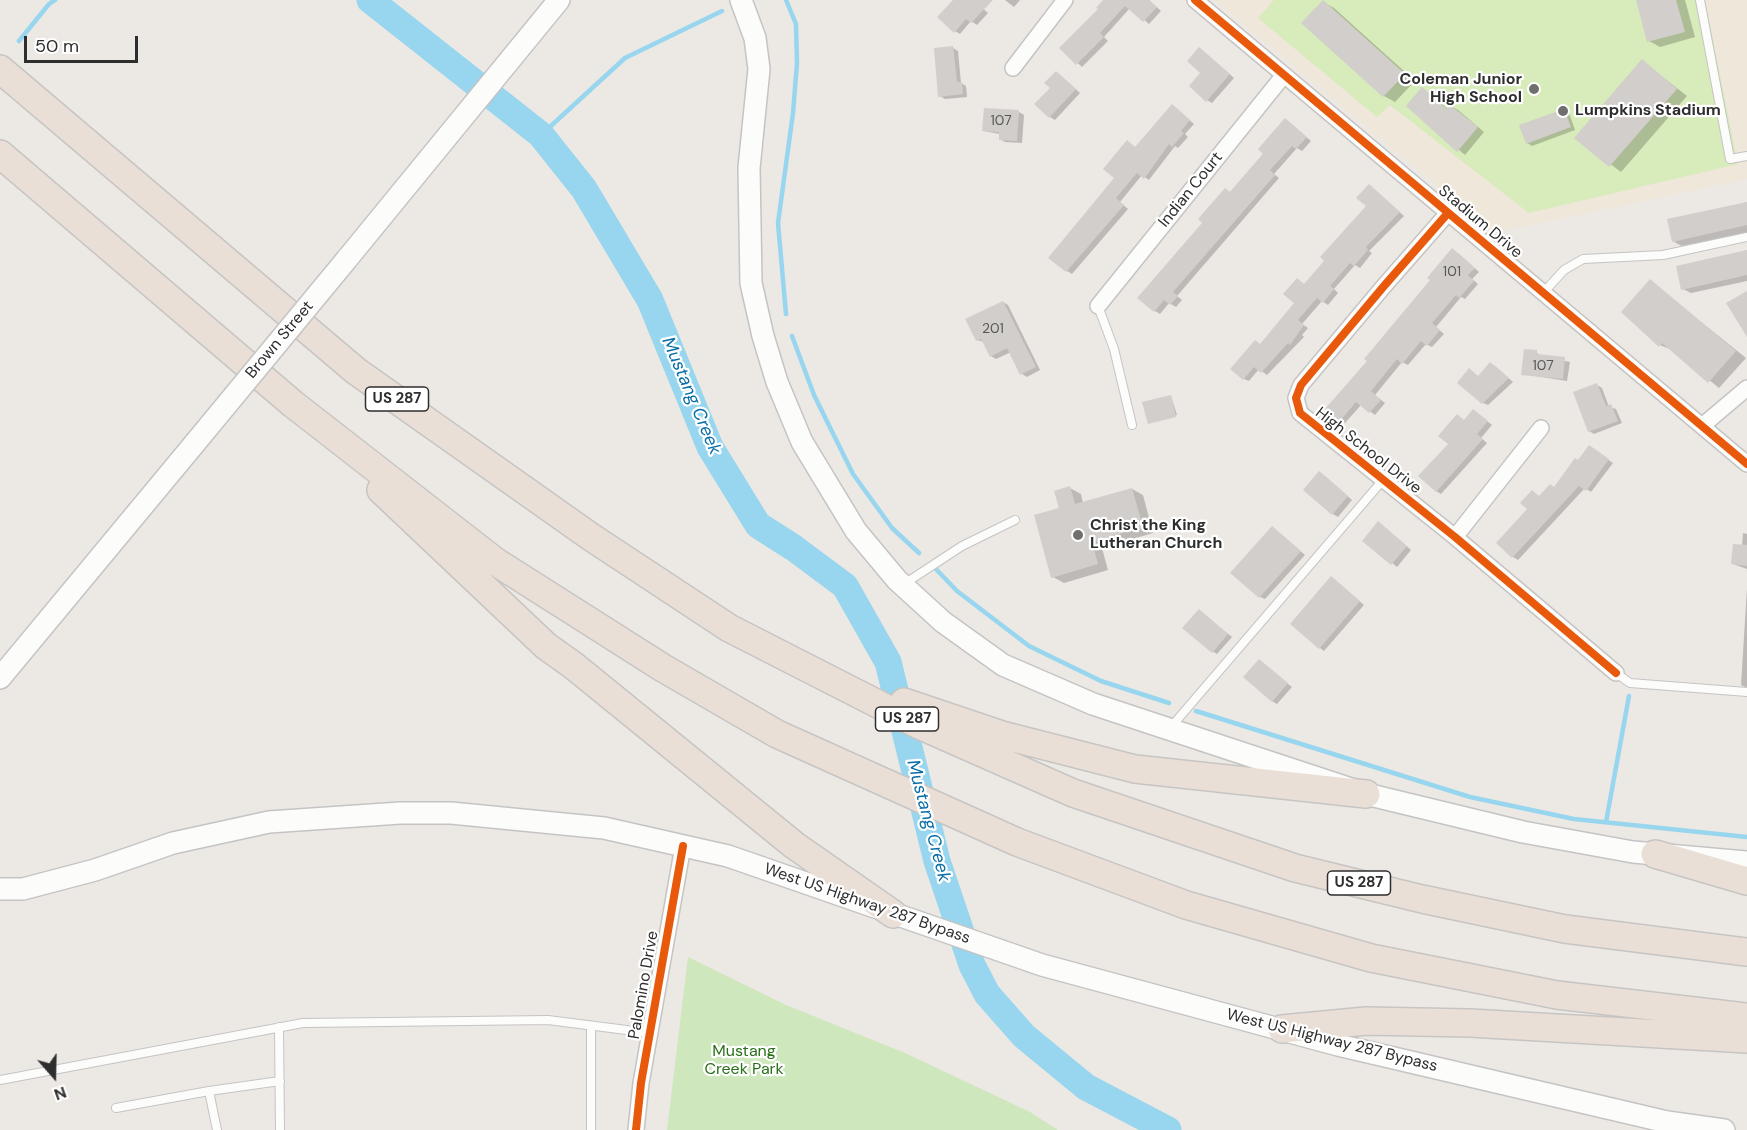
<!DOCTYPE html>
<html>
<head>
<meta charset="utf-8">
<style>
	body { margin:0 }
	#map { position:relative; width:1747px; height:1130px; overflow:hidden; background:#ece8e4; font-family:"DM Sans",sans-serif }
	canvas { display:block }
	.north { position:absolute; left:24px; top:1046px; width:60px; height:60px; -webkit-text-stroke:4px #fff; paint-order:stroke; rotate:160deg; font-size:16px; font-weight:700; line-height:24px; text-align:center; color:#2e2e2e }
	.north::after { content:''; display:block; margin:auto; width:21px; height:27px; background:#2e2e2e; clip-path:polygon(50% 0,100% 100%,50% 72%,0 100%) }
	.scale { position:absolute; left:24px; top:36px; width:114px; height:27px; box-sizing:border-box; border:3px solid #2e2e2e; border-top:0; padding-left:8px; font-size:18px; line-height:21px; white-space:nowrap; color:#2e2e2e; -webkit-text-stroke:4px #fff; paint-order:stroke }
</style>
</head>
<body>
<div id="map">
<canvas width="1747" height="1130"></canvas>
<div class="north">N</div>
<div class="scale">50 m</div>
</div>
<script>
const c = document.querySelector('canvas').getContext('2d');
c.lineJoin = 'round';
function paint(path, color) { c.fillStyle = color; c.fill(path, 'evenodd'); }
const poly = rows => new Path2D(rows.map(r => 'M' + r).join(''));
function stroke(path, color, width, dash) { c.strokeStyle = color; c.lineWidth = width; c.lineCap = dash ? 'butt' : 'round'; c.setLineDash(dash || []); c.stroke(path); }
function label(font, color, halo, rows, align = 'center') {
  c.font = font + ' "DM Sans",sans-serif'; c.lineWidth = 4.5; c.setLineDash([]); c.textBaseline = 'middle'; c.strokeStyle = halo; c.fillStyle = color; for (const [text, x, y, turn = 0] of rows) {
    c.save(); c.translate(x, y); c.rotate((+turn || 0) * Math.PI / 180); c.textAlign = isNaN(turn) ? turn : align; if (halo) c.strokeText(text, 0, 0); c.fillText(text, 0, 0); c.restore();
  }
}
const education = poly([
	[1214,0,1747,0,1747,179,1493,233]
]);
const green = poly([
	[688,957,786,1005,905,1053,1030,1112,1058,1130,667,1130]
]);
const pitch = poly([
	[1274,0,1705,0,1738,164,1529,213,1390,105,1377,117,1258,18]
]);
const shadow = poly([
	[955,0,973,0,988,13,977,25,971,21,960,34,955,31],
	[1005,0,1020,0,1014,7],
	[1105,0,1149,0,1161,11,1149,24,1130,8,1104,37,1108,41,1082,67,1061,48,1100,9],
	[1638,0,1685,0,1695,37,1660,47,1649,41],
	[1323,2,1334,8,1415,81,1395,102,1384,96,1303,23],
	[953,48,958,51,961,83,966,86,967,97,945,99,940,96],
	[1204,52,1234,78,1212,103,1207,100,1202,73],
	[1642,61,1687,96,1621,172,1576,138],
	[1056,72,1080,93,1055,120,1050,117],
	[1429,93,1448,109,1451,106,1458,110,1484,132,1465,155,1408,106],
	[1177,109,1194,124,1185,134,1188,137,1178,148,1175,146,1149,180,1142,175,1120,202,1128,209,1072,274,1067,271,1116,177,1136,148],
	[985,110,1019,112,1024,115,1022,143,1005,142,1000,139,1000,134,984,131],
	[1564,110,1569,113,1575,130,1532,146,1527,143],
	[1290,123,1311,141,1302,151,1297,148,1274,174,1279,178,1177,296,1182,300,1176,307,1169,303,1160,314,1155,311,1139,297],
	[1374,189,1404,216,1369,251,1372,253,1360,268,1355,265,1334,289,1338,293,1328,305,1322,301,1302,324,1308,328,1302,335,1304,337,1267,375,1259,369,1249,381,1244,379,1261,345,1296,303,1298,280,1305,285,1368,206],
	[1747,204,1747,233,1682,246,1674,242],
	[1458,253,1479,272,1472,279,1478,284,1465,299,1461,297,1436,327,1444,334,1432,347,1426,344,1408,365,1402,362,1375,395,1385,403,1375,415,1361,405,1345,423,1340,420],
	[1747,256,1747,281,1691,293,1683,289],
	[1650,281,1746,358,1719,388,1672,350,1660,345,1623,312],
	[1003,302,1008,305,1040,370,1027,377,1022,374,1011,352,996,359,991,356,984,342,977,340],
	[1536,352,1541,356,1570,362,1567,381,1522,374],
	[1495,366,1513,382,1488,405,1483,403,1479,377],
	[1597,385,1602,388,1609,407,1616,409,1622,423,1594,434,1589,431],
	[1171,396,1177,415,1149,422],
	[1478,414,1492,425,1481,438,1487,443,1441,494,1436,491,1450,444,1465,421],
	[1594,450,1613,463,1591,492,1585,488,1518,560,1513,557,1540,497,1555,488],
	[1325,476,1352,500,1338,517,1333,514],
	[1070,488,1081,494,1083,503,1132,489,1143,495,1153,533,1102,548,1108,570,1064,583,1053,577,1061,509],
	[1383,526,1411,550,1397,567,1364,540],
	[1277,531,1305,555,1265,599,1260,597],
	[1743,533,1747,534,1747,569,1733,564,1742,546],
	[1336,581,1364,605,1324,651,1320,648],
	[1747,588,1747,688,1741,685],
	[1199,611,1232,637,1217,654,1212,651],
	[1259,661,1292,687,1277,704,1272,701]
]);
const stream = poly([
	[19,41,49,4,55,0],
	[541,135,625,58,722,11],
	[786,314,778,223,793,113,797,63,796,24,786,0],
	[792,336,814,395,853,474,892,528,919,553],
	[934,567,957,591,1029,646,1101,681,1169,703],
	[1196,711,1470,797,1574,819,1747,837],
	[1606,822,1629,696]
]);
const river = poly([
	[370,0,541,135,584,189,650,300,710,447,758,525,794,548,845,586,888,662,937,861,972,965,987,994,1024,1036,1086,1087,1168,1130]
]);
const building = poly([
	[953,0,993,0,971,23,966,19,954,33,937,17],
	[1103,0,1149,0,1157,7,1143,22,1125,6,1100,33,1104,37,1076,65,1059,48,1098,9,1096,8],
	[1323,0,1405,74,1383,97,1301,23],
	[1636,0,1676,0,1685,32,1647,42],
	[953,46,957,82,962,82,963,94,938,97,934,48],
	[1199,47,1230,74,1206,102,1189,86,1200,73,1187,61],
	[1642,59,1677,89,1609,167,1574,138],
	[1056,71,1076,89,1049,118,1034,104,1050,88,1044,83],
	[1422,87,1447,109,1450,105,1478,127,1457,152,1406,106],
	[1172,104,1190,120,1181,131,1184,133,1172,147,1169,144,1144,179,1137,173,1116,198,1124,205,1066,272,1048,258,1114,178,1103,169,1127,140,1135,147],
	[984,108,1019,110,1017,141,999,140,999,132,982,131],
	[1564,109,1571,127,1526,144,1519,125],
	[1285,118,1307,137,1296,149,1292,146,1270,170,1275,175,1173,292,1178,296,1170,305,1164,300,1154,312,1137,298,1202,223,1198,219,1225,188,1230,192,1263,154,1258,149],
	[1369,184,1400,212,1366,247,1368,250,1354,266,1350,263,1330,286,1334,289,1323,303,1317,298,1298,320,1304,325,1290,345,1288,343,1261,373,1254,367,1243,380,1230,369,1255,340,1260,344,1294,303,1283,294,1297,278,1304,284,1324,261,1320,257,1366,206,1356,198],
	[1747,202,1747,225,1672,242,1667,219],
	[1452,248,1475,268,1468,275,1474,281,1459,298,1456,295,1432,323,1440,330,1427,346,1421,341,1402,364,1397,359,1371,391,1381,400,1369,413,1356,402,1340,421,1325,409,1367,361,1364,359,1430,280,1427,278],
	[1747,250,1747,275,1681,290,1676,266],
	[1650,279,1736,351,1708,383,1662,343,1659,347,1621,312],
	[1747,291,1747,337,1726,303],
	[1003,301,1036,367,1020,375,1007,348,990,357,981,339,976,341,965,319],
	[1524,349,1537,350,1537,354,1565,357,1563,379,1521,375],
	[1490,362,1509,378,1482,404,1457,383,1469,368,1478,376],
	[1597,383,1606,406,1611,404,1618,421,1588,432,1573,392],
	[1171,395,1176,417,1148,424,1142,402],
	[1473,409,1488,421,1477,434,1483,439,1436,492,1418,476,1448,444,1438,436,1457,414,1464,420],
	[1589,445,1609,459,1586,491,1579,486,1512,558,1496,543,1527,509,1520,503,1532,490,1539,496,1550,484,1554,487,1575,458,1578,460],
	[1319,471,1348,496,1332,515,1303,490],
	[1070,486,1075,504,1132,488,1143,527,1092,542,1098,564,1051,578,1034,515,1059,508,1054,491],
	[1378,521,1407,546,1391,565,1362,541],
	[1272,526,1301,551,1259,598,1230,573],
	[1733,544,1747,545,1747,566,1731,564],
	[1331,576,1360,601,1319,649,1290,624],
	[1199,609,1228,634,1212,653,1182,628],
	[1259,659,1288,683,1272,702,1243,677]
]);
const lane = poly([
	[1700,0,1730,159,1747,156],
	[1543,293,1564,270,1583,259,1663,255,1747,237],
	[1098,306,1114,349,1132,425],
	[904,584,962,546,1015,520],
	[1616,673,1630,683,1747,692],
	[1171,727,1383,480],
	[279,1027,280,1130],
	[0,1080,303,1023,548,1020,650,1033],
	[209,1091,280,1081],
	[116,1108,209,1091,217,1130],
	[591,1130,591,1026]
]);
const street = poly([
	[1195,0,1747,464],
	[1013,68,1065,0],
	[1448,213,1384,286,1301,385,1296,398,1300,413,1455,537,1616,673],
	[1098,306,1284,75],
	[1702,426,1747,388],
	[1455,537,1541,428],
	[636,1130,641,1083,683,846]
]);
const secondary = poly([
	[741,0,755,38,759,69,749,168,751,283,763,336,777,382,802,442,856,531,897,580,943,622,1003,665,1093,704,1366,794,1523,832,1633,852,1747,862],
	[347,259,559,0],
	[0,678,195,443],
	[0,889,23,889,95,870,173,843,269,822,400,813,451,813,604,828,728,856,1042,965,1338,1045,1667,1122,1724,1130]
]);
const highway = poly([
	[0,69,356,371,591,537,729,628,919,725,1073,793,1295,868,1422,899,1565,929,1747,952],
	[0,154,293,404,496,562,663,668,777,734,1017,842,1186,905,1371,958,1557,995,1747,1017],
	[381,490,546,646,574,666,794,845,893,914],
	[904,702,1002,735,1135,769,1366,794],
	[1655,854,1747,881],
	[1282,1029,1366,1021,1470,1023,1747,1039]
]);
const secondaryBridge = poly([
	[195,443,347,259]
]);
const cycleway = poly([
	[1195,0,1747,464],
	[1448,213,1384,286,1301,385,1296,398,1300,413,1455,537,1616,673],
	[636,1130,641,1083,683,846]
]);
const markers = [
	[1534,89,6,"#706f6e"],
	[1563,111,6,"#706f6e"],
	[1078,535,6,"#706f6e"]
];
const numberNames = [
	["107",1001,121],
	["101",1452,272],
	["201",993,329],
	["107",1543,366]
];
const shields = [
	[397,399,63],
	[907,719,63],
	[1359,883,63]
];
const shieldNames = [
	["US 287",397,399],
	["US 287",907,719],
	["US 287",1359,883]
];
const poiNames = [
	["Coleman Junior",1522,80,"right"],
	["High School",1522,98,"right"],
	["Lumpkins Stadium",1575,111],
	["Christ the King",1090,526],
	["Lutheran Church",1090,544]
];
const streetNames = [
	["Indian Court",1191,190,-51],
	["Stadium Drive",1480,222,40],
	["Brown Street",280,340,-50],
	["High School Drive",1368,451,38],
	["West US Highway 287 Bypass",867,904,19],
	["Palomino Drive",644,985,-80],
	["West US Highway 287 Bypass",1332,1041,14]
];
const parkNames = [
	["Mustang",744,1052],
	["Creek Park",744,1070]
];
const waterNames = [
	["Mustang Creek",691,396,67],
	["Mustang Creek",928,821,75]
];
paint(education, '#efe7d9');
paint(green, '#cee7bc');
paint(pitch, '#d8ebba');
paint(shadow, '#0003');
stroke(stream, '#97d6ee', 4.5);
stroke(river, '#97d6ee', 27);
paint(building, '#d1cecb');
stroke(lane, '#c5c4c5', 10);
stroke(street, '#c5c4c5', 18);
stroke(secondary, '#c5c4c5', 24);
stroke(highway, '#c6c5c4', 30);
stroke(lane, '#fcfcfb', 8);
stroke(street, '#fcfcfb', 15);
stroke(secondary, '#fcfcfb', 21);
stroke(highway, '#eadfd6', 27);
stroke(secondaryBridge, '#c5c4c5', 24, []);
stroke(secondaryBridge, '#fcfcfb', 21);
stroke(cycleway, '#e8590c', 8);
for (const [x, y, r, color] of markers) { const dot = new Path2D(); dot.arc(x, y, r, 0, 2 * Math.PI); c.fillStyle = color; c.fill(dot); stroke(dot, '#fff', 2); }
label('14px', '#585857', null, numberNames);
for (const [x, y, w] of shields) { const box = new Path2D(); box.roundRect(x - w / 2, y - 12, w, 24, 4.5); c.fillStyle = '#fff'; c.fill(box); stroke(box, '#2e2e2e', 1.5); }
label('bold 15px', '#2e2e2e', null, shieldNames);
label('bold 16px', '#2e2e2e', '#fff', poiNames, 'left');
label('16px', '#2e2e2e', '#fff', streetNames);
label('16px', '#2a7019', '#fff', parkNames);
label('italic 18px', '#096ea7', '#fff', waterNames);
</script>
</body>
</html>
